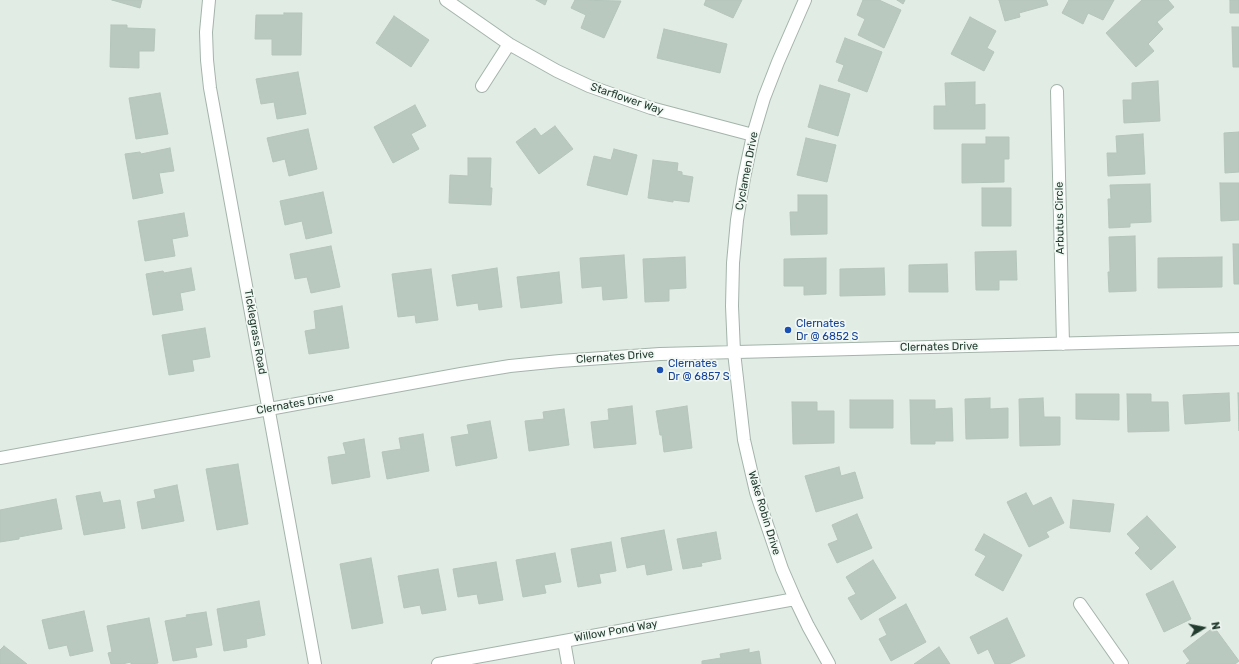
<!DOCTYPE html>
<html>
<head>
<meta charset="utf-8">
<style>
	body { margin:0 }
	#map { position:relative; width:1239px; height:664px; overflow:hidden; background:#e1ece5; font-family:Rubik,sans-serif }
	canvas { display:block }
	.north { position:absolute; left:1183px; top:608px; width:40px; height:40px; -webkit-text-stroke:3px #f2f8f4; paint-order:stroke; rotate:80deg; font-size:11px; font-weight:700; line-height:16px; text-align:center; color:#223c30 }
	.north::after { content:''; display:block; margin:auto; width:14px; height:18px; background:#223c30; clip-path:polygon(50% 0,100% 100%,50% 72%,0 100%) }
</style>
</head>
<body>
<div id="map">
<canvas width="1239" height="664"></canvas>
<div class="north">N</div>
</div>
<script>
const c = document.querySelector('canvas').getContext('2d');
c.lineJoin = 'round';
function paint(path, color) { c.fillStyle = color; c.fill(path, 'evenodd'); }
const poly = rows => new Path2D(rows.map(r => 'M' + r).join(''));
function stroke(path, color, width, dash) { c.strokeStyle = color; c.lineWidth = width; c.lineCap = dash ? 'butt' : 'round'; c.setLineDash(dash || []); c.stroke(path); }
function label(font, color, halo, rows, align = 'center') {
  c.font = font + ' Rubik,sans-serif'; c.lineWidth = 3.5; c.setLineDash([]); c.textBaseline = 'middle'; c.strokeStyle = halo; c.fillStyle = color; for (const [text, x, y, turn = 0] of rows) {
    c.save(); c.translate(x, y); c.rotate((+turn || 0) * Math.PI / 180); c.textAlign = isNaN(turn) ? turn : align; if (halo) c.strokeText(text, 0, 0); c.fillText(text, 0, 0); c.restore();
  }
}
const building = poly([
	[112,0,142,0,140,8,112,0],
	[536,0,547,0,545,5,536,0],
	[575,0,621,1,604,38,581,28,586,15,571,8,575,0],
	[706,0,742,0,733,18,704,5,706,0],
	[863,0,879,0,901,10,884,48,858,35,865,19,857,15,863,0],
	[897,0,905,0,903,4,897,0],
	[999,0,1046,0,1048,5,1019,13,1020,17,1005,21,999,0],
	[1069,0,1114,0,1103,20,1088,13,1083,24,1062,13,1069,0],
	[1142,0,1168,0,1174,7,1157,22,1163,29,1148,44,1154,51,1136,67,1106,33,1142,0],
	[1230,0,1239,0,1239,13,1230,13,1230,0],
	[284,13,302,13,301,55,272,55,272,39,255,39,256,15,284,15,284,13],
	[394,16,429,40,411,67,376,43,394,16],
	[970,17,996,31,987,48,994,52,984,71,951,54,970,17],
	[111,25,127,25,127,28,155,29,154,51,139,51,139,68,110,67,111,25],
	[1232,27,1239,27,1239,67,1233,67,1232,27],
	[664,29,727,44,720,73,657,58,664,29],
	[845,38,882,52,867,92,838,81,844,65,836,62,845,38],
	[298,72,306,114,277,119,274,102,261,104,256,79,298,72],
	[1158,81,1160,121,1124,123,1123,100,1132,100,1132,83,1158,81],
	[975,82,975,105,985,104,985,129,934,129,934,106,946,106,945,83,975,82],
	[820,85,850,94,838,136,808,127,820,85],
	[160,93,168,134,136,139,129,98,160,93],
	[415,105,426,126,411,134,419,149,393,163,374,127,415,105],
	[555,126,573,149,539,174,516,142,535,128,541,136,555,126],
	[308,129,317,169,289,176,285,159,273,162,267,138,308,129],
	[1239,132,1239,172,1225,173,1224,133,1239,132],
	[1143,134,1145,174,1108,176,1107,153,1117,153,1116,136,1143,134],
	[986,137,1009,137,1009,159,1004,159,1004,182,962,183,962,144,986,144,986,137],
	[806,138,836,145,827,182,797,175,806,138],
	[170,148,174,171,159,173,163,193,133,199,125,154,140,152,141,154,170,148],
	[614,149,637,155,627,195,587,185,594,156,611,160,614,149],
	[468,158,491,158,490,188,492,188,491,205,449,203,450,175,468,176,468,158],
	[653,160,678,163,677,171,682,172,682,175,693,177,689,202,673,200,673,202,648,198,653,160],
	[1220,183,1239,183,1239,220,1221,221,1220,183],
	[1150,184,1151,222,1130,223,1130,227,1109,228,1108,199,1111,199,1110,185,1150,184],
	[982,188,1011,188,1011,226,982,226,982,188],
	[323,192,332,233,306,239,302,221,285,225,280,201,323,192],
	[798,195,827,195,827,234,791,235,790,212,798,212,798,195],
	[184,213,188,236,172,239,175,256,145,261,138,221,184,213],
	[1135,236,1136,291,1109,292,1108,272,1110,272,1109,237,1135,236],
	[1233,244,1239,244,1239,284,1234,284,1233,244],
	[331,246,340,287,311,293,307,277,295,279,290,254,331,246],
	[1016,251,1017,280,999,280,999,290,976,290,975,252,1016,251],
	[624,255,627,298,603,300,602,286,582,288,580,258,624,255],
	[685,257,686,288,669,289,669,301,645,302,643,259,685,257],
	[1222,257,1222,287,1158,288,1158,258,1222,257],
	[826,258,826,294,804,295,804,286,784,286,784,259,826,258],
	[947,264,948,292,909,292,909,265,947,264],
	[191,268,195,290,180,293,183,310,153,315,146,274,163,271,164,273,191,268],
	[497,268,502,307,479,310,478,303,457,306,452,275,497,268],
	[884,268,885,295,840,296,840,269,884,268],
	[431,269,438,320,416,323,415,315,398,317,392,274,431,269],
	[559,272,562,303,521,308,517,277,559,272],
	[342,306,349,348,309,354,305,331,316,329,314,311,342,306],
	[205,328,210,357,192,360,194,371,169,375,162,335,205,328],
	[1229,393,1230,421,1185,424,1183,395,1229,393],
	[1238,393,1239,393,1239,431,1238,393],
	[1076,394,1119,394,1119,420,1076,419,1076,394],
	[1127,394,1151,394,1151,402,1168,402,1169,431,1128,432,1127,394],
	[990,398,990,409,1008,408,1008,438,966,439,965,399,990,398],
	[1043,398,1044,417,1060,417,1060,445,1020,446,1019,399,1043,398],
	[850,400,893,400,893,428,850,428,850,400],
	[910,400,935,400,935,409,952,408,953,441,935,441,935,444,911,444,910,400],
	[792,402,817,402,817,411,834,411,834,443,793,444,792,402],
	[632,406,636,444,594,448,591,422,609,420,608,409,632,406],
	[687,406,692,448,664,452,662,435,660,435,656,411,687,406],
	[564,409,569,445,529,451,525,421,544,419,543,412,564,409],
	[490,421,497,458,456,466,451,437,469,434,467,425,490,421],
	[423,434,429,471,387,479,382,452,401,449,399,438,423,434],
	[364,439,370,477,332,484,328,457,346,454,343,443,364,439],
	[238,464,248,524,217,530,206,469,238,464],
	[839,467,841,476,855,472,863,498,816,512,805,476,839,467],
	[177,485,184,521,142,529,137,502,156,498,154,490,177,485],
	[100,492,103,503,120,500,125,528,84,535,76,496,100,492],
	[1026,493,1033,506,1051,497,1064,523,1046,532,1049,537,1029,547,1007,502,1026,493],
	[56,499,62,529,19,537,19,539,0,542,0,510,56,499],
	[1073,500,1114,504,1110,532,1070,528,1073,500],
	[857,514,872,548,837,563,828,544,838,540,832,525,857,514],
	[1147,516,1176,547,1151,570,1135,553,1140,548,1127,534,1147,516],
	[664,530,672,570,647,575,645,564,627,568,621,538,664,530],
	[716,532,721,559,701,563,702,566,683,569,677,539,716,532],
	[984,534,1022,555,1003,591,975,575,986,556,975,550,984,534],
	[611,542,616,571,599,574,601,583,578,587,571,549,611,542],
	[555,553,561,582,544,585,546,593,523,597,516,560,555,553],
	[371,558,383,623,352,629,340,564,371,558],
	[873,560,896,598,861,620,848,598,856,594,846,577,873,560],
	[496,562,503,600,479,604,477,594,458,597,453,569,496,562],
	[438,569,446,610,422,614,420,605,404,608,398,576,438,569],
	[1173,581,1191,619,1164,632,1146,594,1173,581],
	[259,601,265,635,246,639,247,647,224,651,217,609,259,601],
	[906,604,926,642,891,661,879,639,887,635,879,619,906,604],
	[84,611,93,651,70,656,67,645,49,649,42,620,84,611],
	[206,612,212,645,195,648,197,657,173,661,165,621,187,617,186,615,206,612],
	[149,618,158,663,151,664,131,664,131,662,122,664,111,664,108,653,112,652,107,626,149,618],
	[1007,618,1025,656,1009,664,995,664,988,649,978,654,970,637,1007,618],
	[1214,627,1239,661,1235,664,1186,664,1190,661,1183,651,1214,627],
	[4,646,27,664,0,664,0,650,4,646],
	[939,647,950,664,914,664,939,647],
	[749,649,749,653,759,651,761,664,702,664,702,661,721,658,720,654,749,649]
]);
const street = poly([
	[209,0,206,32,207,60,210,88,315,664],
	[446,0,509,44,557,71,589,86,651,108,753,135],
	[805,0,778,62,764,98,753,135,744,178,737,220,733,263,732,306,734,352,744,440,756,492,764,516,782,569,795,599,808,626,829,664],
	[482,86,509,44],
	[1057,91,1063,344],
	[0,458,461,374,510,366,560,361,660,354,1239,339],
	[1080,604,1122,664],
	[564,641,568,664],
	[438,664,795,599]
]);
const markers = [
	[788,330,4,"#1a4fb4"],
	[660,370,4,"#1a4fb4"]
];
const streetNames = [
	["Starflower Way",627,99,19],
	["Cyclamen Drive",747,171,-79],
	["Arbutus Circle",1060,218,-91],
	["Ticklegrass Road",255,332,80],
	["Clernates Drive",939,347,-1],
	["Clernates Drive",615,357,-4],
	["Clernates Drive",295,404,-10],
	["Wake Robin Drive",764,513,73],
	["Willow Pond Way",616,631,-10]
];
const transitNames = [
	["Clernates",796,324],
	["Dr @ 6852 S",796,337],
	["Clernates",668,364],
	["Dr @ 6857 S",668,377]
];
paint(building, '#bac9c0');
stroke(building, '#b4c5bb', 1);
stroke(street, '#a4b4ab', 14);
stroke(street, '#fff', 12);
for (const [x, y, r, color] of markers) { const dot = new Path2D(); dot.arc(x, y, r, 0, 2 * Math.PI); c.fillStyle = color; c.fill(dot); stroke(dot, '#f2f8f4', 1.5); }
label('11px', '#223c30', '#f2f8f4', streetNames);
label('11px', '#164399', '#f2f8f4', transitNames, 'left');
</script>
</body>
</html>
